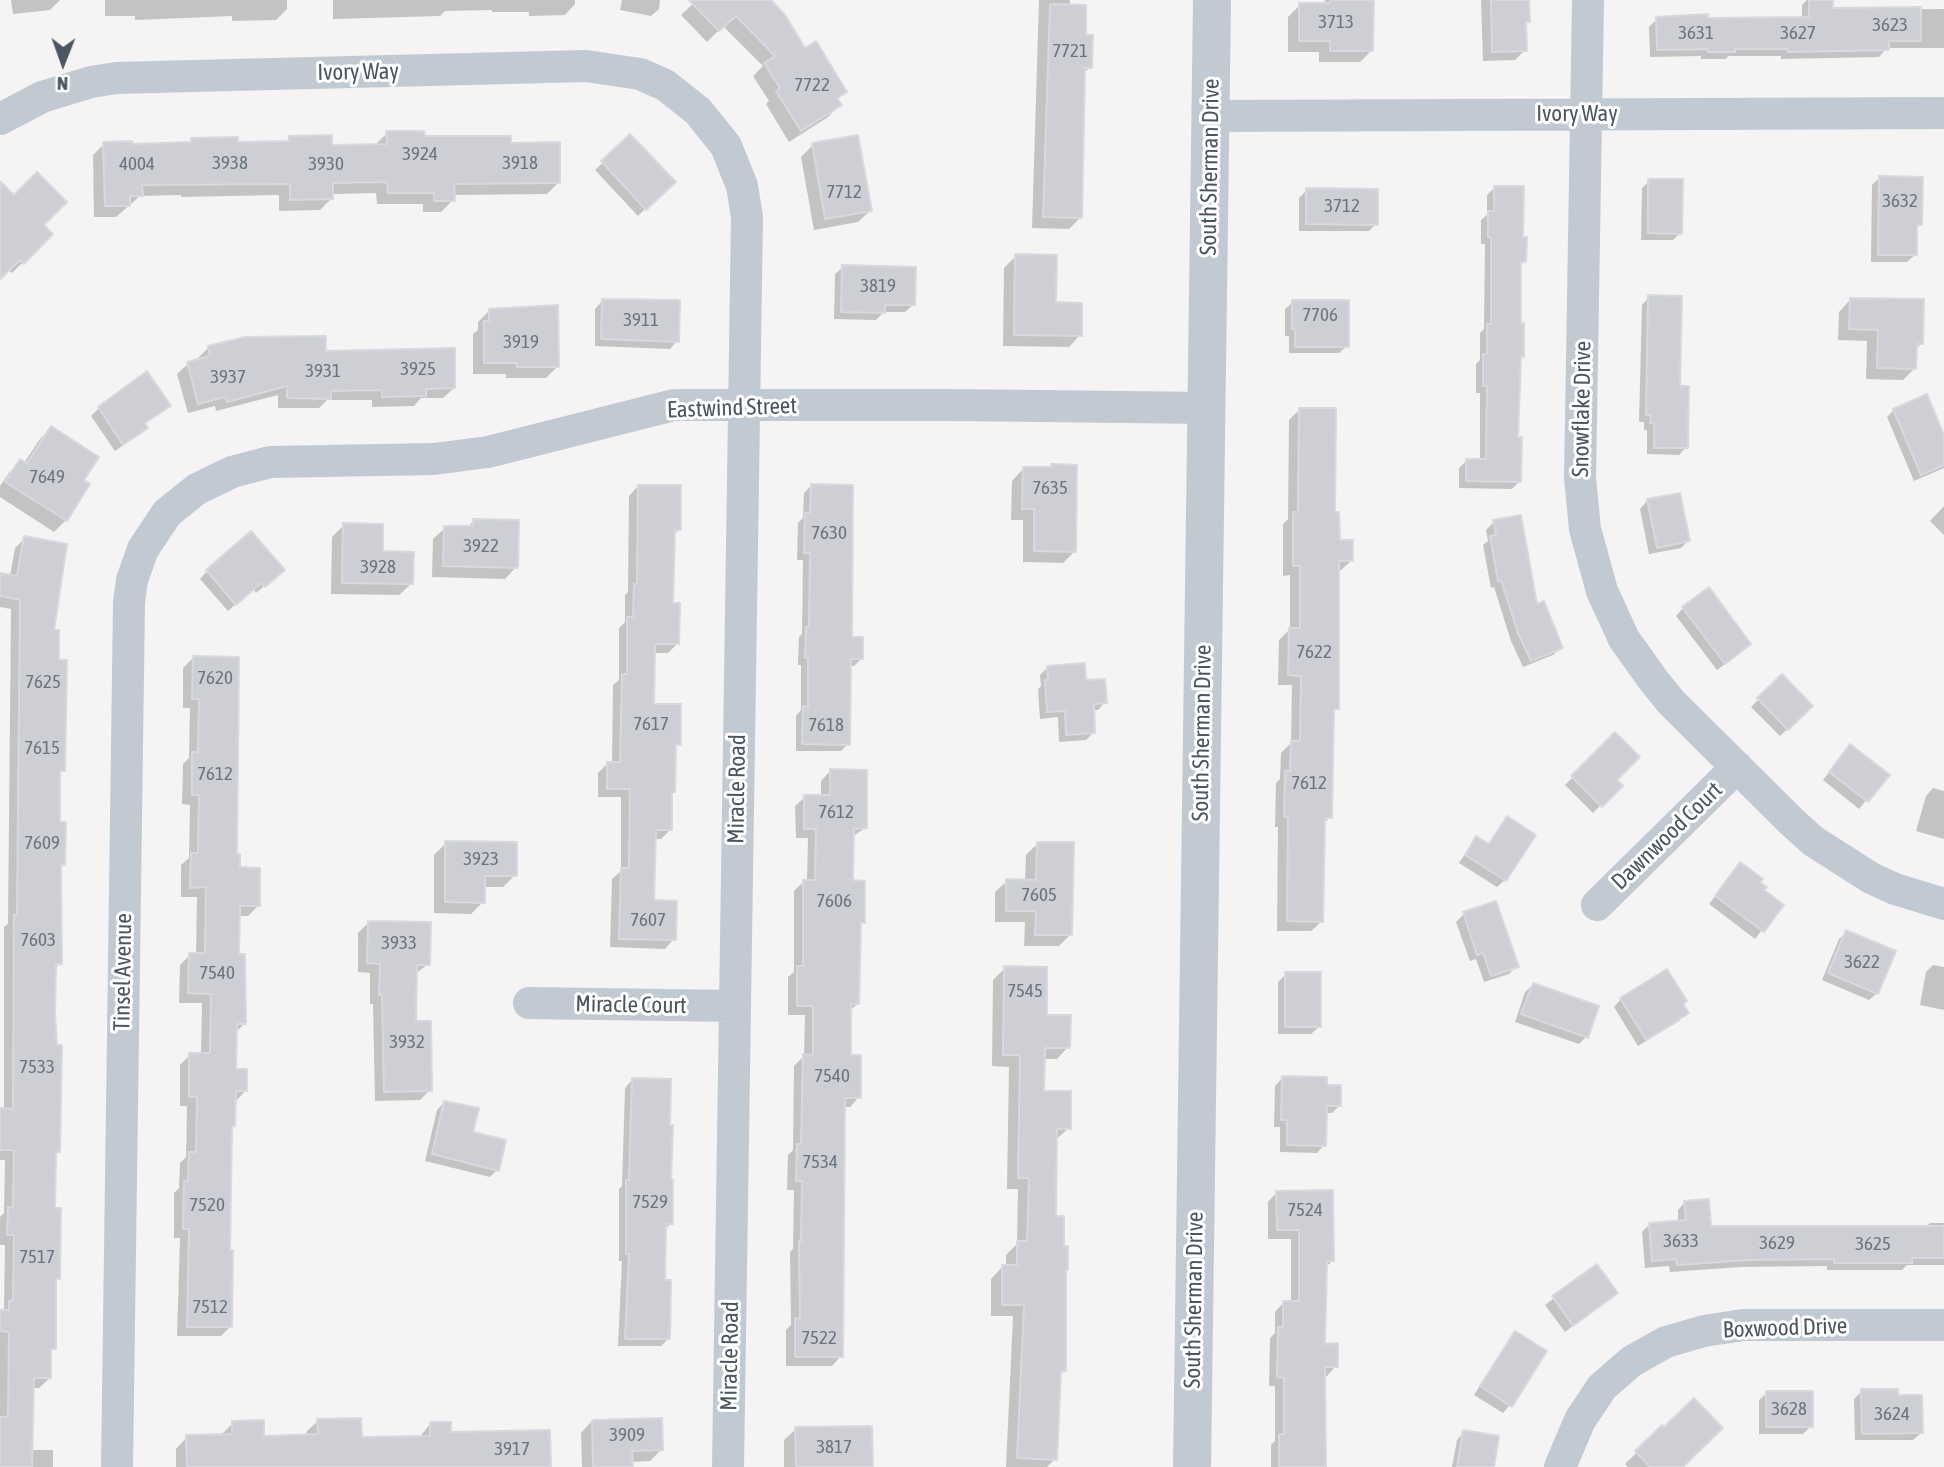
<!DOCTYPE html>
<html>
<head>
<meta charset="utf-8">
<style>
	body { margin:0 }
	#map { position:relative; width:1944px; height:1467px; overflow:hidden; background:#f5f3f3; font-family:"Asap Condensed",sans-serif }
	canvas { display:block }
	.north { position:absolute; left:28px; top:28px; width:70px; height:70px; -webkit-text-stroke:5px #fff; paint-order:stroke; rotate:181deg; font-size:19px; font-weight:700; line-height:28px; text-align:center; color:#4a5661 }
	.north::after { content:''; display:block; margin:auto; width:24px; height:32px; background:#4a5661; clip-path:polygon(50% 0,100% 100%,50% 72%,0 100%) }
</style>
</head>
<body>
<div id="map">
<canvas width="1944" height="1467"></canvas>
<div class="north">N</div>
</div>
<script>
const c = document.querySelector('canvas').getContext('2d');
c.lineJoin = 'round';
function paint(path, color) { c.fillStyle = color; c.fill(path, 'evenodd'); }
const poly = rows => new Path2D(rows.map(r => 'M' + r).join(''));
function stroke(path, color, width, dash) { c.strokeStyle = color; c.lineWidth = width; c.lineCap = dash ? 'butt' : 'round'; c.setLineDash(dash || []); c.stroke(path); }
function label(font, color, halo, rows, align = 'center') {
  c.font = font + ' "Asap Condensed",sans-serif'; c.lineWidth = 6; c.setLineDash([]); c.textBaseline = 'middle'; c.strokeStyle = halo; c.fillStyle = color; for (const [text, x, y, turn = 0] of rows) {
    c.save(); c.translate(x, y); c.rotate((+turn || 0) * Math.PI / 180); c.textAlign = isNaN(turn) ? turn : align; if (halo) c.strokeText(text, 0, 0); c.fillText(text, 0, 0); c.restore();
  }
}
const shadow = poly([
	[11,0,60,0,50,10,13,14],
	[105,0,287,0,287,9,276,20,232,21,232,16,135,20,135,16,105,16],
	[333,0,575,0,575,4,565,15,529,16,529,12,492,12,492,10,445,11,440,16,333,19],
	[622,0,660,0,659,9,651,16,620,10],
	[697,0,768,0,805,50,845,91,836,100,839,105,828,117,789,142,766,104,769,101,753,76,763,66,723,26,707,42,681,15],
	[1039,0,1070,0,1070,6,1084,36,1090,67,1083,74,1081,217,1069,229,1032,228],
	[1326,0,1372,0,1371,51,1360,62,1319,62,1319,52,1288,52,1288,17,1300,5,1321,5],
	[1481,0,1527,0,1528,22,1524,25,1525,50,1515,60,1483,61],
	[1807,0,1831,0,1831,10,1944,9,1944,48,1887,48,1879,57,1781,59,1781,56,1728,56,1726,59,1701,59,1701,56,1650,57,1649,27,1657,19,1802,19,1802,5],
	[387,133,509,145,559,182,547,194,453,195,453,200,441,212,423,212,423,204,377,204,376,193,332,194,332,198,320,210,279,211,279,195,181,197,181,195,140,196,116,217,94,217,93,155,104,144,131,145,187,144,192,140,236,144,285,143,289,138,331,147,375,145],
	[630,137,673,182,638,216,595,170],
	[813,145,870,211,858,222,814,230,801,157],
	[1879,178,1920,225,1915,230,1915,255,1907,262,1871,262,1872,185],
	[1649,181,1680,233,1673,240,1641,240,1642,188],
	[1495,187,1522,238,1524,262,1520,266,1519,325,1522,356,1519,359,1516,438,1520,481,1512,489,1459,488,1459,468,1466,461,1480,461,1480,393,1476,393,1476,364,1480,360,1480,333,1484,329,1485,244,1481,244,1481,220,1487,215,1487,195],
	[1307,190,1376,224,1369,231,1299,231,1299,198],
	[0,203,42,225,51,234,12,273,8,269,0,277],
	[1016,256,1080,335,1069,347,1003,346,1004,268],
	[843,267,913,305,905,312,884,312,876,320,834,319,835,274],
	[1649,297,1678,388,1686,447,1679,455,1647,454,1647,430,1644,430,1644,422,1639,422,1642,305],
	[1850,300,1922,343,1915,350,1915,368,1903,380,1866,379,1867,341,1838,340,1839,312],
	[602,301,677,341,670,349,595,346,595,309],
	[1293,302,1347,346,1339,353,1289,353,1289,336,1285,336,1285,309],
	[489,311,558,366,546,378,506,378,506,374,473,374,473,334,478,330,478,322],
	[208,348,454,388,443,398,421,398,414,406,372,407,372,400,327,400,319,408,278,408,278,395,216,411,215,406,188,413,177,374,188,364,199,361,198,358],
	[168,406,144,424,146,427,138,435,115,451,91,416,99,408],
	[1300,409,1333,514,1338,542,1352,560,1341,570,1337,570,1337,708,1332,713,1330,817,1323,824,1322,921,1311,931,1277,931,1278,827,1275,827,1276,783,1280,779,1281,753,1291,743,1292,685,1278,685,1279,640,1290,629,1290,575,1283,576,1283,524,1288,519,1289,420],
	[1894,410,1944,440,1944,468,1914,481,1887,417],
	[51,428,82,481,88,485,66,520,54,532,0,497,0,486,9,473,20,461,24,463,40,439],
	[1023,469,1075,551,1063,563,1023,562,1023,520,1011,520,1012,481],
	[638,486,679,530,673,535,671,604,678,643,668,653,653,653,652,706,679,744,674,748,670,830,661,839,654,839,652,901,674,939,665,949,610,947,612,879,621,871,621,797,598,797,598,773,607,764,612,764,613,685,619,680,619,628,625,622,625,595,628,592,629,496],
	[811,486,850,638,861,659,854,666,849,666,848,744,841,751,796,751,796,716,801,710,801,665,798,665,799,637,802,634,803,560,797,560,798,523,803,518,804,493],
	[1647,501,1688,541,1681,548,1649,554,1640,509],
	[1944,506,1944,535,1930,521],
	[474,521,516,567,505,579,432,577,433,539,445,528,466,528],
	[1494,522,1536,606,1561,647,1553,655,1523,667,1511,641,1494,587,1491,588,1483,545,1488,541,1486,530],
	[344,525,381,553,411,584,399,595,331,594,332,537],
	[25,538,52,632,63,770,59,775,58,823,64,865,59,869,60,963,55,969,54,1015,58,1151,54,1155,53,1209,58,1278,54,1282,54,1348,50,1353,50,1378,39,1388,32,1388,31,1450,53,1450,53,1467,0,1467,0,1312,4,1308,5,1245,0,1245,0,1217,4,1213,5,1160,0,1160,0,1111,4,1110,4,927,8,924,11,609,0,607,0,577,10,576,15,548],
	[207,571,275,577,256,593,253,589,228,611,200,579],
	[1683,608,1742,651,1717,670,1676,616],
	[193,658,238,869,258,906,248,916,238,916,237,955,244,1024,235,1033,234,1071,246,1090,236,1101,233,1125,230,1129,229,1252,231,1326,221,1336,177,1336,180,1238,174,1238,174,1193,179,1188,180,1163,186,1157,187,1106,180,1106,180,1065,190,1055,201,1055,202,1003,179,1003,180,965,190,955,196,955,197,897,181,897,181,865,189,858,190,805,182,804,183,764,189,758,190,708,183,708,183,668],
	[1047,668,1085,682,1105,702,1098,710,1092,710,1093,733,1086,740,1059,742,1058,717,1040,719,1038,689,1041,686,1040,675],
	[1782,676,1811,706,1780,736,1751,707],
	[1615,735,1614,780,1620,786,1593,813,1565,785],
	[1843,754,1887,775,1859,809,1823,780],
	[830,771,865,828,852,837,852,882,863,922,859,926,857,1004,849,1012,849,1057,859,1097,850,1107,844,1107,841,1356,832,1366,786,1366,786,1330,791,1325,790,1252,793,1249,794,1190,787,1190,788,1155,793,1150,794,1066,804,1056,805,1015,788,1015,788,977,794,972,794,891,804,881,807,881,808,838,796,838,795,806,805,797,821,797,821,781],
	[1933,788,1944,791,1944,839,1916,831,1926,796],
	[1507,818,1505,880,1497,887,1459,863,1476,838,1487,845],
	[446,843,515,875,503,887,483,887,483,902,471,914,434,913,434,855],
	[1037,844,1070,935,1059,946,1024,946,1025,922,995,922,995,892,1007,881,1025,881,1026,855],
	[1740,864,1762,891,1781,905,1755,939,1709,904],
	[1495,903,1517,966,1509,974,1484,982,1476,959,1470,961,1456,922,1464,914],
	[368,923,428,964,415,974,414,1023,430,1090,420,1100,375,1101,373,1004,370,1004,370,973,358,972,358,933],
	[1847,932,1877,993,1869,1000,1822,980,1839,939],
	[1933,965,1944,967,1944,1010,1920,1005,1926,972],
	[1005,968,1068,1047,1057,1059,1043,1059,1042,1093,1069,1128,1055,1140,1054,1218,1062,1248,1064,1271,1064,1371,1059,1376,1055,1459,1047,1467,1006,1467,1013,1316,991,1316,991,1279,1002,1267,1006,1267,1006,1255,1017,1244,1018,1189,1007,1189,1009,1067,992,1066,993,980],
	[1286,974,1319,1027,1311,1034,1278,1034,1278,982],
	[1533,985,1586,1037,1579,1044,1515,1022,1525,992],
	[1621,999,1681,1004,1686,1013,1679,1021,1638,1046,1614,1007],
	[1282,1078,1325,1087,1340,1105,1332,1113,1325,1113,1324,1145,1317,1153,1280,1152,1280,1127,1274,1127,1275,1086],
	[632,1080,669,1182,671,1223,664,1231,663,1282,669,1338,661,1346,618,1346,622,1261,619,1261,619,1189,622,1186,625,1088],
	[444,1102,497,1170,490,1177,425,1161,437,1110],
	[1277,1192,1332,1261,1325,1268,1323,1345,1336,1366,1327,1376,1323,1376,1324,1467,1271,1467,1271,1445,1275,1441,1275,1386,1269,1386,1270,1338,1275,1333,1275,1312,1284,1302,1291,1302,1291,1239,1268,1239,1268,1202],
	[1685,1202,1709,1228,1925,1228,1930,1223,1944,1223,1944,1265,1907,1265,1902,1270,1827,1270,1827,1266,1741,1267,1670,1272,1669,1266,1645,1268,1642,1232,1650,1224,1678,1222,1678,1210],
	[1596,1266,1616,1293,1565,1332,1545,1305],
	[1515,1333,1510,1405,1503,1413,1474,1395,1508,1341],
	[1862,1391,1896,1397,1921,1433,1913,1440,1855,1440,1854,1399],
	[1767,1393,1811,1426,1803,1434,1759,1434,1759,1400],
	[318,1421,360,1439,419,1438,430,1424,450,1434,549,1467,176,1467,176,1449,187,1437,221,1435,233,1423,262,1437,307,1436,306,1432],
	[592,1421,662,1449,650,1461,631,1462,631,1467,582,1467,581,1433],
	[1662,1428,1682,1467,1628,1467,1625,1464],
	[796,1429,871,1467,784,1467,784,1440],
	[1464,1432,1492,1467,1452,1467,1457,1440]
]);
const building = poly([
	[689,0,771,0,785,15,805,48,816,41,847,92,837,98,842,105,801,131,776,91,780,88,764,63,775,56,736,16,719,31,689,0],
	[1330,0,1374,0,1373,51,1330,51,1330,41,1299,41,1299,3,1330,3,1330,0],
	[1491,0,1529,0,1530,22,1526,22,1527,51,1492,52,1491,0],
	[1809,0,1833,0,1833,8,1921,7,1921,41,1889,41,1889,50,1788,52,1788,49,1735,49,1735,52,1708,52,1708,49,1657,50,1656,17,1708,14,1708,18,1809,17,1809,0],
	[1050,4,1086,5,1086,35,1093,35,1092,68,1085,68,1082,218,1043,217,1050,4],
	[386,131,424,131,425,136,511,136,511,143,560,142,560,183,454,184,455,201,434,201,434,193,388,193,387,182,333,183,333,199,290,200,290,184,142,185,143,196,130,196,130,206,105,206,103,142,132,141,133,144,191,142,191,138,238,137,238,142,289,141,289,136,332,135,332,145,387,144,386,131],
	[630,134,676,182,646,210,601,161,630,134],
	[858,135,872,211,825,219,812,143,858,135],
	[37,172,67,202,44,225,53,234,24,264,20,260,0,279,0,181,14,195,37,172],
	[1879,176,1923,177,1922,225,1917,225,1917,255,1878,255,1879,176],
	[1648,179,1683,179,1682,234,1648,233,1648,179],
	[1494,186,1524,186,1523,237,1527,237,1526,262,1521,262,1521,323,1524,323,1524,357,1521,356,1518,437,1522,437,1521,482,1466,481,1466,459,1486,459,1487,386,1483,386,1483,354,1487,354,1487,324,1491,324,1491,238,1488,237,1488,211,1494,211,1494,186],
	[1306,188,1378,189,1378,225,1306,224,1306,188],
	[1015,254,1057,255,1056,302,1082,303,1082,336,1014,335,1015,254],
	[842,265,916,267,915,305,885,305,885,313,841,312,842,265],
	[1648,295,1682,296,1680,386,1689,386,1688,448,1654,448,1654,423,1650,423,1651,415,1646,415,1648,295],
	[1850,298,1924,299,1923,344,1917,344,1916,369,1877,368,1878,330,1849,329,1850,298],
	[602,299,680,300,679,342,601,339,602,299],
	[1292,300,1349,300,1349,347,1295,347,1295,329,1292,329,1292,300],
	[558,305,559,367,517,367,517,363,484,363,484,321,489,321,489,309,558,305],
	[326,336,326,351,455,348,455,388,426,389,426,396,382,397,382,390,331,391,331,399,287,398,287,386,227,402,225,397,198,404,187,362,210,356,208,346,245,337,326,336],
	[147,371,171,406,145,423,148,428,123,445,98,407,147,371],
	[1927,394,1944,435,1944,465,1921,475,1893,409,1927,394],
	[1299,408,1336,408,1335,512,1339,512,1340,540,1353,540,1353,561,1339,561,1339,709,1334,709,1332,818,1325,818,1323,922,1287,921,1288,817,1284,817,1285,771,1290,771,1291,741,1300,741,1301,676,1288,675,1289,628,1300,628,1300,566,1293,566,1293,512,1298,512,1299,408],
	[51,426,99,457,84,480,90,484,67,521,5,482,20,459,27,463,51,426],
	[1051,464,1077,465,1076,552,1034,551,1034,509,1022,509,1023,467,1051,467,1051,464],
	[811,484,853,485,852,637,863,637,863,659,851,659,850,745,802,744,803,706,808,707,808,658,805,658,806,627,809,627,810,553,804,553,805,513,810,513,811,484],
	[638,485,681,485,681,530,675,530,673,603,680,603,679,644,655,644,654,704,681,704,681,745,676,745,675,792,672,792,672,830,656,830,654,900,677,901,676,940,619,939,621,868,629,868,630,789,607,789,607,762,620,762,622,674,627,674,627,617,633,617,634,584,637,584,638,485],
	[1680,493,1690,541,1657,548,1647,499,1680,493],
	[1521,515,1537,604,1544,601,1563,648,1531,661,1518,633,1501,580,1498,581,1490,536,1496,535,1493,520,1521,515],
	[473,519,519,520,518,568,443,566,444,526,473,526,473,519],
	[343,523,383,524,383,551,414,552,413,584,342,583,343,523],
	[251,531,285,570,265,587,261,583,236,605,206,570,251,531],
	[24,536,67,544,54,630,59,630,59,660,67,660,65,771,60,771,60,822,66,822,65,865,61,865,62,964,56,964,55,1015,57,1045,62,1045,60,1152,56,1152,55,1208,61,1208,60,1279,56,1279,56,1349,51,1349,51,1378,34,1378,32,1467,0,1467,0,1417,8,1417,9,1332,0,1331,0,1310,9,1310,9,1301,13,1301,14,1235,7,1235,8,1207,13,1207,14,1150,0,1150,0,1108,13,1109,14,915,17,915,20,600,0,596,0,573,17,576,24,536],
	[1709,587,1751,644,1725,664,1682,607,1709,587],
	[193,656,239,657,237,854,240,854,240,867,260,868,260,906,240,906,239,954,245,954,246,1024,237,1024,236,1069,247,1069,247,1091,236,1091,235,1126,232,1126,230,1250,233,1250,232,1327,187,1327,189,1229,183,1229,184,1181,188,1181,189,1152,196,1152,197,1097,189,1097,189,1053,210,1053,211,994,188,993,189,953,205,953,206,887,190,888,191,853,198,853,199,795,192,795,192,752,198,752,199,699,192,699,193,656],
	[1085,663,1086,680,1105,679,1107,703,1094,704,1095,733,1066,735,1065,711,1047,712,1045,680,1048,679,1047,666,1085,663],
	[1782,674,1813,706,1788,730,1757,698,1782,674],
	[1615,732,1640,757,1617,780,1623,786,1602,807,1571,776,1615,732],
	[1850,744,1890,775,1868,802,1829,772,1850,744],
	[830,769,867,770,867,828,854,829,853,880,865,881,865,923,861,923,859,1004,851,1004,851,1055,861,1055,861,1098,845,1098,843,1357,795,1357,795,1318,800,1319,799,1241,801,1241,802,1181,796,1181,797,1144,801,1144,803,1054,813,1055,813,1006,797,1006,797,966,803,966,803,880,815,880,816,829,804,829,804,795,830,795,830,769],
	[1507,816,1536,835,1506,881,1465,855,1476,836,1489,844,1507,816],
	[445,841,517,842,517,876,485,876,485,903,445,902,445,841],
	[1037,842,1074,842,1072,935,1035,935,1036,911,1006,911,1006,879,1036,880,1037,842],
	[1740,862,1763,879,1760,882,1767,887,1764,890,1784,905,1764,932,1715,896,1740,862],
	[1496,901,1519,967,1491,976,1483,953,1477,955,1463,912,1496,901],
	[368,921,431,922,430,965,417,965,416,1021,431,1021,432,1091,384,1092,382,995,379,995,380,964,367,963,368,921],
	[1846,930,1896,951,1878,994,1828,973,1846,930],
	[1004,966,1047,967,1047,1015,1071,1015,1070,1048,1045,1048,1044,1091,1071,1091,1071,1129,1057,1129,1056,1216,1064,1216,1064,1246,1068,1246,1068,1270,1066,1270,1066,1371,1061,1371,1057,1460,1017,1458,1024,1305,1002,1305,1002,1265,1017,1265,1017,1241,1027,1241,1029,1178,1018,1178,1020,1055,1003,1055,1004,966],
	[1667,969,1687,1001,1683,1004,1689,1013,1646,1040,1620,998,1667,969],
	[1285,972,1321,972,1321,1027,1285,1027,1285,972],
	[1533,983,1599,1006,1588,1038,1521,1014,1533,983],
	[1282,1076,1327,1077,1327,1085,1341,1085,1341,1106,1327,1106,1326,1146,1287,1145,1287,1120,1281,1120,1282,1076],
	[632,1078,671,1079,670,1125,673,1125,671,1180,673,1180,673,1224,666,1224,665,1280,671,1280,670,1339,625,1339,629,1254,626,1254,626,1180,629,1180,632,1078],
	[444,1101,479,1108,473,1132,506,1140,499,1171,432,1154,444,1101],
	[1333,1190,1334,1261,1327,1261,1325,1344,1338,1343,1338,1367,1325,1367,1326,1467,1279,1467,1279,1434,1284,1434,1284,1378,1277,1377,1278,1327,1283,1327,1283,1301,1299,1301,1299,1230,1277,1230,1276,1191,1333,1190],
	[1709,1199,1711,1226,1944,1226,1944,1258,1912,1258,1912,1263,1834,1263,1834,1259,1749,1260,1677,1265,1676,1259,1652,1261,1649,1223,1686,1220,1684,1201,1709,1199],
	[1597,1264,1618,1293,1573,1326,1552,1296,1597,1264],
	[1515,1331,1547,1351,1512,1407,1480,1386,1515,1331],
	[1861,1389,1898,1389,1898,1395,1922,1395,1923,1433,1862,1434,1861,1389],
	[1766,1391,1813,1391,1813,1427,1766,1427,1766,1391],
	[1694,1398,1723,1428,1683,1467,1650,1467,1635,1451,1662,1425,1664,1427,1694,1398],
	[361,1418,362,1437,430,1436,430,1422,451,1422,451,1432,550,1430,551,1467,187,1467,186,1435,232,1434,232,1421,264,1420,264,1436,318,1434,317,1419,361,1418],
	[662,1418,663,1450,632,1451,633,1467,593,1467,592,1420,662,1418],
	[872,1426,873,1467,796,1467,795,1427,872,1426],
	[1463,1430,1499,1436,1494,1467,1457,1467,1463,1430]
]);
const minor = poly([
	[1588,0,1580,478,1585,529,1602,591,1624,639,1654,681,1671,702,1792,822,1813,841,1871,878,1895,889,1944,904],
	[1211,116,1944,113],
	[0,119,42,97,91,82,116,78,586,66,640,74,665,85,698,111,726,146,742,186,747,217,728,1467],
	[1597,905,1737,767],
	[529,1003,734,1006],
	[117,1467,129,602,132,580,143,549,167,513,197,489,232,472,270,462,434,459,488,452,674,405,955,405,1206,408],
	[1560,1467,1580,1420,1602,1387,1632,1361,1666,1342,1704,1331,1743,1325,1944,1325]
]);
const tertiary = poly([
	[1192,1467,1212,0]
]);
const numberNames = [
	["3713",1336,22],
	["3623",1890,25],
	["3631",1696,33],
	["3627",1798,33],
	["7721",1070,51],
	["7722",812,85],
	["3924",420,154],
	["3938",230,163],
	["3918",520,163],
	["4004",137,164],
	["3930",326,164],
	["7712",844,192],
	["3632",1900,201],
	["3712",1342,206],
	["3819",878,286],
	["7706",1320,315],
	["3911",641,320],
	["3919",521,342],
	["3925",418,369],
	["3931",323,371],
	["3937",228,377],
	["7649",47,477],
	["7635",1050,488],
	["7630",829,533],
	["3922",481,546],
	["3928",378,567],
	["7622",1314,652],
	["7620",215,678],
	["7625",43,682],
	["7617",651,724],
	["7618",826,725],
	["7615",42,748],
	["7612",215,774],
	["7612",1309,783],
	["7612",836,812],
	["7609",42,843],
	["3923",481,859],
	["7605",1039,895],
	["7606",834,901],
	["7607",648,920],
	["7603",38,940],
	["3933",399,943],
	["3622",1862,962],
	["7540",217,973],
	["7545",1025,991],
	["3932",407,1042],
	["7533",37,1067],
	["7540",832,1076],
	["7534",820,1162],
	["7529",650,1202],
	["7520",207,1205],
	["7524",1305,1210],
	["3633",1681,1241],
	["3629",1777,1243],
	["3625",1873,1244],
	["7517",37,1257],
	["7512",210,1307],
	["7522",819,1338],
	["3628",1789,1409],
	["3624",1892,1414],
	["3909",627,1435],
	["3817",834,1447],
	["3917",512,1449]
];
const streetNames = [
	["Ivory Way",358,72,-1],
	["Ivory Way",1577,114],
	["South Sherman Drive",1210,167,-89],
	["Eastwind Street",732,408,-2],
	["Snowflake Drive",1582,409,-89],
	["South Sherman Drive",1202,733,-89],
	["Miracle Road",737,789,-89],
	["Dawnwood Court",1667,836,-44],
	["Tinsel Avenue",123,972,-89],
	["Miracle Court",631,1005,1],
	["South Sherman Drive",1194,1300,-89],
	["Boxwood Drive",1785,1328,-2],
	["Miracle Road",730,1356,-89]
];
paint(shadow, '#0003');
paint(building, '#cdcfd5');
stroke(building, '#d7d9de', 2);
stroke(minor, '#c1cad2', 32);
stroke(tertiary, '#c1cad2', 38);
label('19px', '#6b747e', null, numberNames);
label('23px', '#4a5661', '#fff', streetNames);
</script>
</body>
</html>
